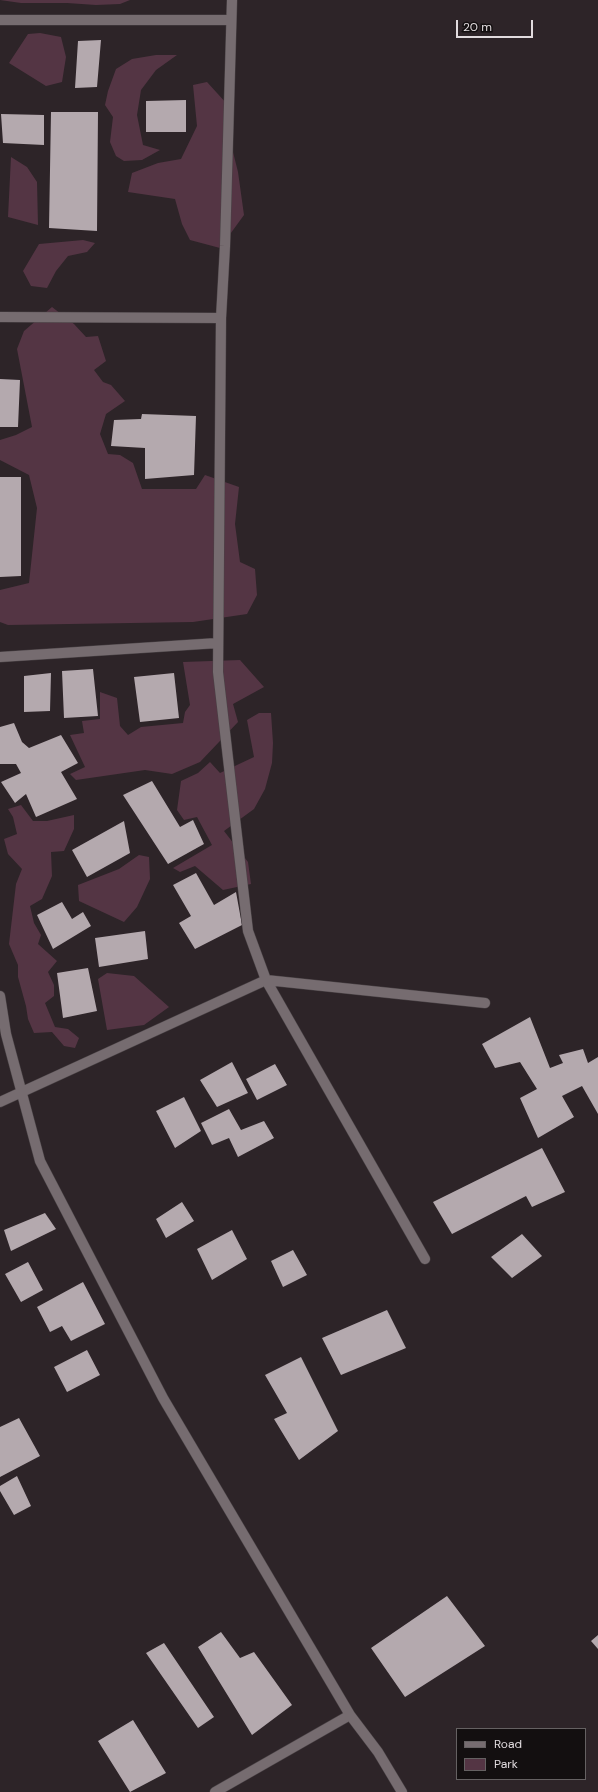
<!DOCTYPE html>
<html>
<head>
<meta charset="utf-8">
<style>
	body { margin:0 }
	#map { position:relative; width:598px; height:1792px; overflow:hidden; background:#2d2428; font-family:"DM Sans",sans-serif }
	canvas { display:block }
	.legend { position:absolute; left:456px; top:1728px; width:130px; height:52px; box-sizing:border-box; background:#130f10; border:1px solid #656162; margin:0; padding:5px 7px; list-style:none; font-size:12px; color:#e1dbde }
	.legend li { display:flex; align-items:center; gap:8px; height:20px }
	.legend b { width:20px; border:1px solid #656162 }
	.scale { position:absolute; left:456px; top:20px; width:77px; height:18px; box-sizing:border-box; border:2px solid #e1dbde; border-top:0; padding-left:5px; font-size:12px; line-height:14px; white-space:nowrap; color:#e1dbde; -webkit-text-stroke:3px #130f10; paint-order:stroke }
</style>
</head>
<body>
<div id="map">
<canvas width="598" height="1792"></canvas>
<ul class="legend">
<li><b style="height:5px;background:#766c70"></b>Road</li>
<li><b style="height:11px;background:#543544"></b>Park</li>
</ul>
<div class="scale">20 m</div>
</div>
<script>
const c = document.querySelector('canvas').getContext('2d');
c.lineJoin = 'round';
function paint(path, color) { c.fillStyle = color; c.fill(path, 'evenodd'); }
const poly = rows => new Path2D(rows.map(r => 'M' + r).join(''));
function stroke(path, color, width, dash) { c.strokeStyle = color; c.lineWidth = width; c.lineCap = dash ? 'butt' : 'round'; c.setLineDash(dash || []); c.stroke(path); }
const green = poly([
	[0,0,130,0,120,4,96,5,67,3,21,3],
	[40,33,61,37,66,57,62,82,46,86,9,63,28,34],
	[156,55,177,55,156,70,141,90,137,115,143,145,160,150,142,160,124,161,116,156,110,142,113,117,105,105,108,91,116,69,132,59],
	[207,82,227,104,229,136,238,172,244,215,220,248,190,240,182,224,175,199,128,192,132,173,158,163,181,159,197,126,193,85],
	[11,157,27,167,37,182,38,225,8,217],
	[83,240,95,243,87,252,68,256,56,271,47,288,31,286,23,271,39,244],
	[52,307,74,324,86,337,98,336,106,361,94,370,103,382,111,385,125,401,106,414,100,434,108,454,120,455,133,463,142,489,196,489,205,475,239,487,235,524,240,562,255,569,257,595,247,614,193,622,8,625,0,622,0,590,29,583,37,508,29,475,0,460,0,440,16,435,32,427,17,349,24,331],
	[240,660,264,687,233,704,238,722,200,762,172,774,145,770,76,780,70,774,85,767,70,735,84,733,82,721,100,719,100,692,117,698,120,726,128,735,141,727,183,723,185,712,190,705,183,662],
	[259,713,271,713,273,743,272,763,265,789,254,809,224,831,248,862,251,884,223,890,195,866,180,872,173,868,212,845,197,817,184,820,177,810,181,781,198,773,210,762,220,773,254,757,247,720],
	[21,805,33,821,47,821,74,815,74,829,64,851,51,852,52,876,42,899,30,906,34,923,41,935,38,944,57,961,48,972,54,985,54,996,45,1003,55,1027,68,1029,79,1038,75,1048,64,1046,52,1032,34,1033,28,1019,26,1006,18,977,18,965,9,944,16,884,22,869,8,854,4,839,17,834,13,817,8,809],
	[139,855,149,857,150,879,137,907,124,922,79,901,78,885,119,869],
	[107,973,134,976,169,1007,144,1025,107,1030,98,979]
]);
const building = poly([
	[101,40,97,87,75,88,78,41],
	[186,100,186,132,146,132,146,101],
	[51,112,98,112,97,231,49,228],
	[1,114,44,115,44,145,3,143],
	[0,379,20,380,18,427,0,427],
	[142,414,196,416,194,475,145,479,145,448,111,446,114,420,141,419],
	[0,477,21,477,21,576,0,577],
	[93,669,98,716,64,718,62,671],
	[51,673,50,711,24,712,24,676],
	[174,673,179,718,140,722,134,677],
	[14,723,22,742,29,748,61,735,78,763,61,772,77,799,36,817,26,794,15,803,1,782,21,773,16,764,0,764,0,727],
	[152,781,180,827,193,820,204,844,168,864,123,795],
	[124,821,130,853,87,877,72,850],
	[196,873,214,905,236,892,242,925,195,949,179,923,191,916,173,885],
	[62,902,72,919,83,912,91,926,53,949,37,915],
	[145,931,148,959,99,967,95,938],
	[88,968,97,1011,63,1018,57,973],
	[530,1017,550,1068,563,1063,559,1055,583,1049,588,1063,598,1057,598,1114,582,1086,562,1096,574,1117,538,1138,520,1098,537,1089,520,1062,495,1068,482,1044],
	[232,1062,248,1093,217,1107,200,1080],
	[275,1064,287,1085,257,1100,246,1079],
	[184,1097,201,1131,175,1148,156,1111],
	[229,1109,241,1130,264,1121,274,1138,238,1157,229,1138,212,1145,201,1123],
	[542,1148,565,1192,532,1207,526,1196,452,1234,433,1202],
	[182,1202,194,1221,166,1238,156,1219],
	[45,1213,56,1229,11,1251,4,1230],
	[232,1230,247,1259,212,1280,197,1249],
	[522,1234,542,1256,512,1278,491,1257],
	[293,1250,307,1275,283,1287,271,1261],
	[28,1262,43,1290,21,1302,5,1274],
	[83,1282,105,1324,71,1341,62,1326,50,1332,37,1307],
	[387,1310,406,1348,341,1375,322,1338],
	[87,1350,100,1375,67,1392,54,1367],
	[301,1357,338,1431,299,1460,274,1419,287,1413,265,1375],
	[19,1418,40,1456,0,1477,0,1427],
	[17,1476,31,1506,14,1515,0,1491,0,1486],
	[447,1596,485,1646,405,1697,371,1648],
	[221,1632,240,1658,254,1652,292,1705,252,1735,198,1647],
	[598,1635,598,1649,591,1641],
	[164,1643,214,1717,198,1728,146,1653],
	[133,1720,166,1773,130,1792,98,1741]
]);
const street = poly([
	[232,0,225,246,221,318,218,672,248,931,266,980,425,1259],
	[0,20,231,20],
	[0,317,221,318],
	[0,657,218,643],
	[0,996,6,1034,40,1161,163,1398,350,1715,378,1752,402,1792],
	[0,1102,266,980,485,1003],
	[215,1792,350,1715]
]);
paint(green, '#543544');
paint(building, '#b4a9ae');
stroke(street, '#4a4346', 11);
stroke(street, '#766c70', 10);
</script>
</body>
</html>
